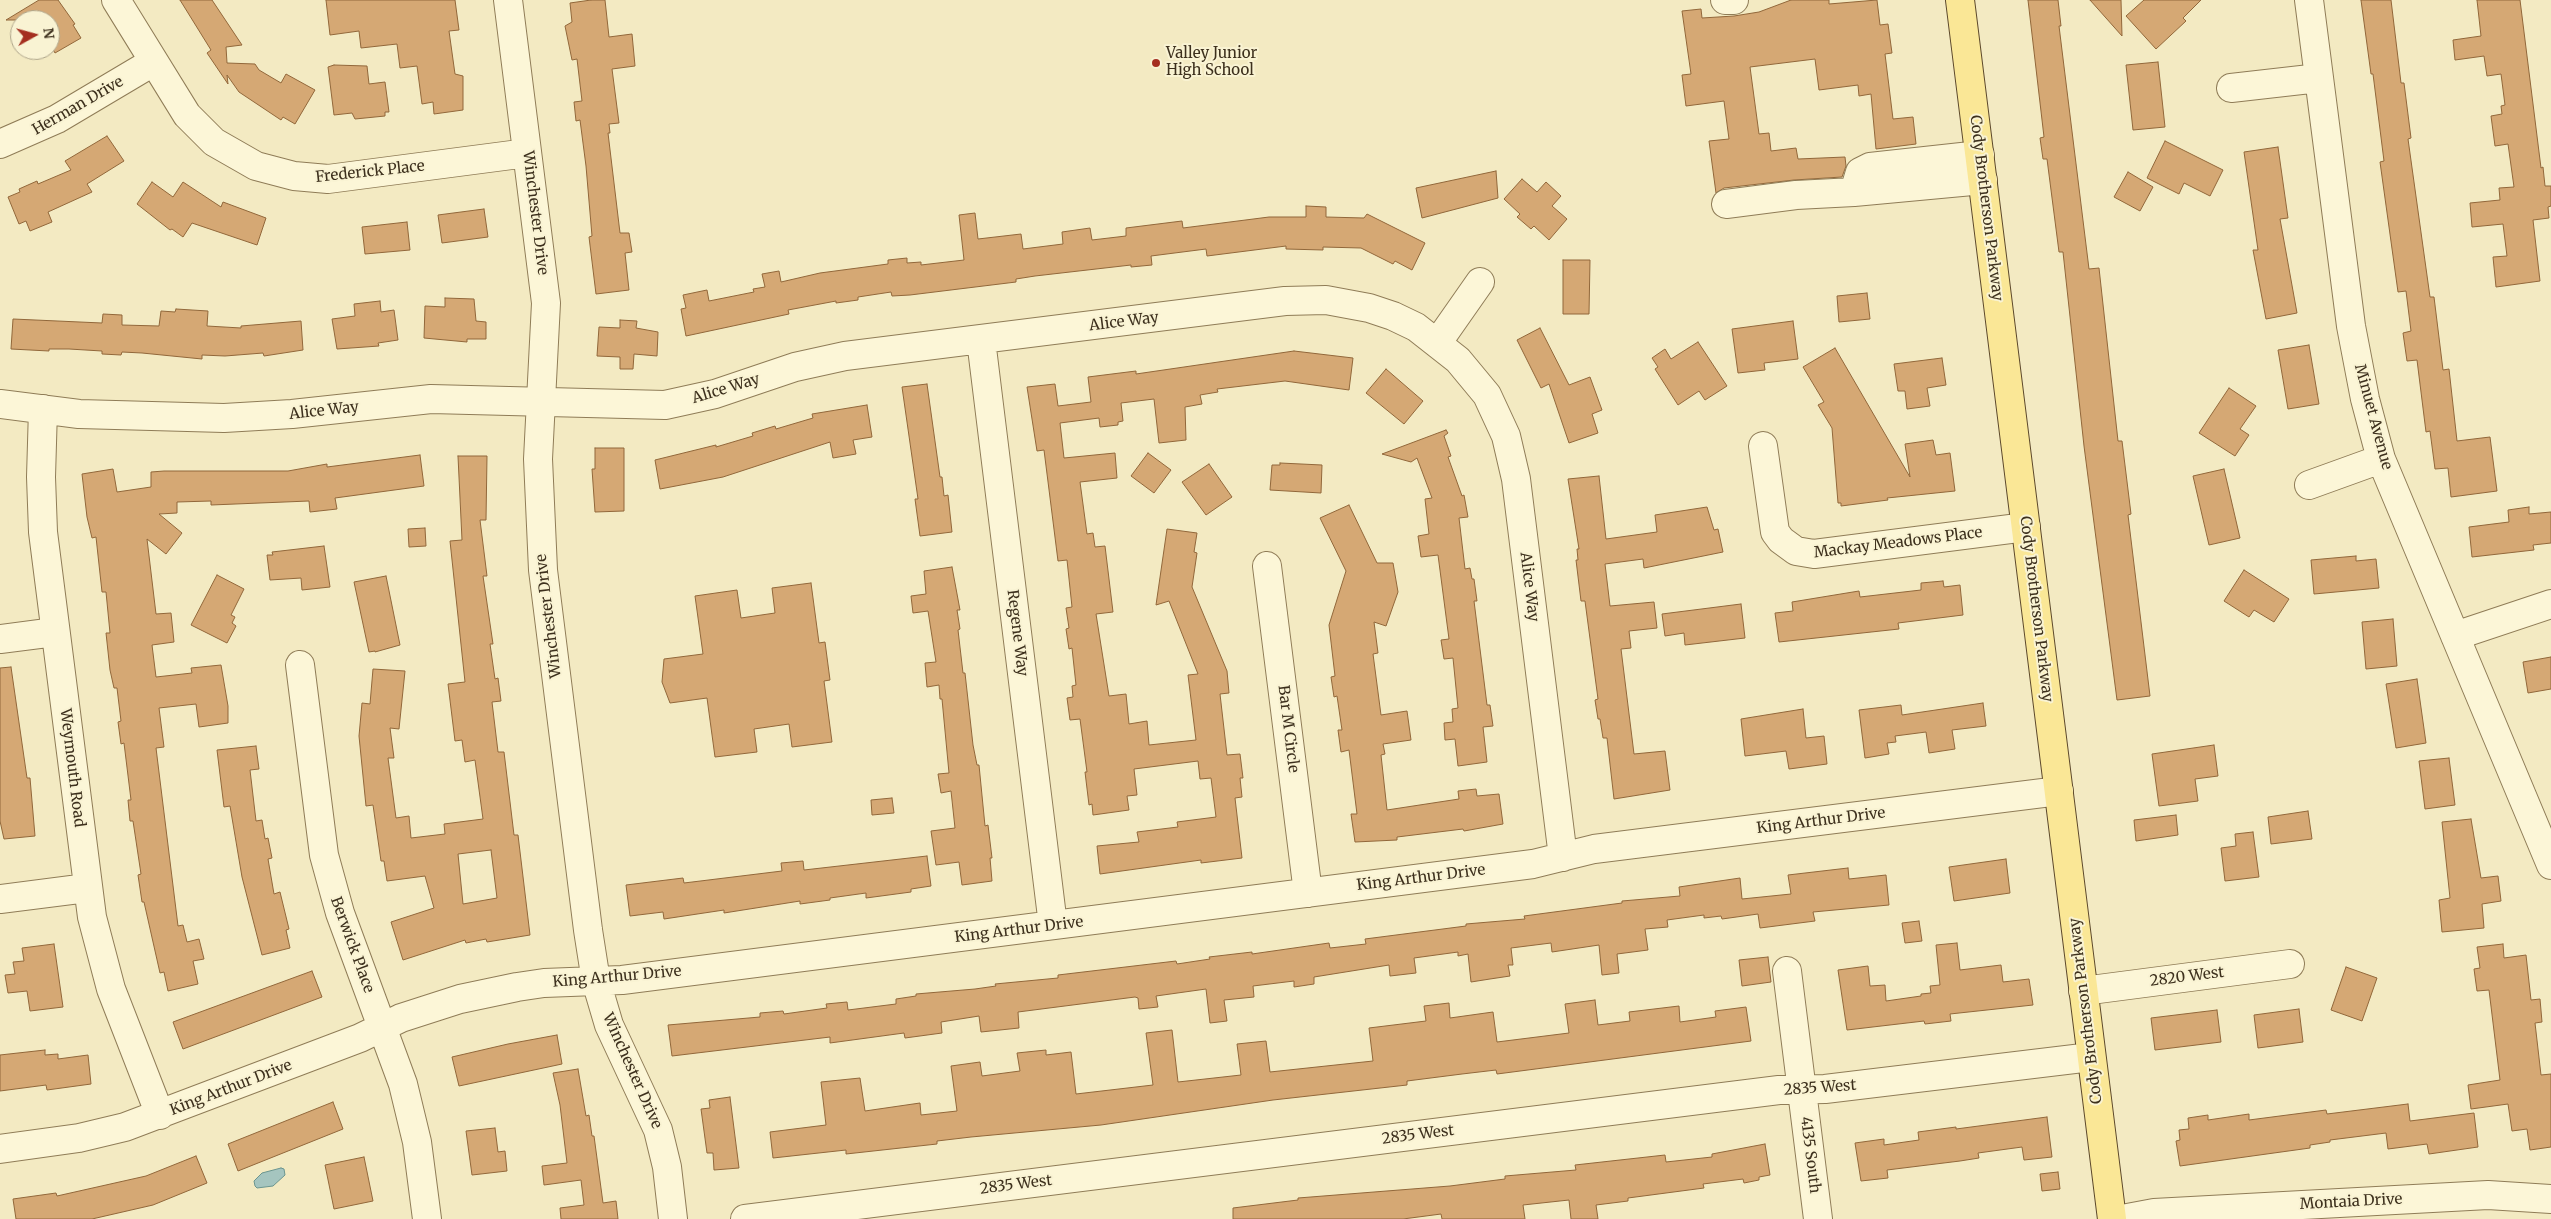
<!DOCTYPE html>
<html>
<head>
<meta charset="utf-8">
<style>
	body { margin:0 }
	#map { position:relative; width:2551px; height:1219px; overflow:hidden; background:#f3eac2; font-family:Merriweather,serif }
	canvas { display:block }
	.north { position:absolute; left:10px; top:10px; width:50px; height:50px; box-sizing:border-box; background:#f9f3d3; border:1px solid #aea58a; border-radius:50%; rotate:83deg; font-size:14px; font-weight:700; line-height:20px; text-align:center; color:#3d301d }
	.north::after { content:''; display:block; margin:auto; width:18px; height:22px; background:#a52f20; clip-path:polygon(50% 0,100% 100%,50% 72%,0 100%) }
</style>
</head>
<body>
<div id="map">
<canvas width="2551" height="1219"></canvas>
<div class="north">N</div>
</div>
<script>
const c = document.querySelector('canvas').getContext('2d');
c.lineJoin = 'round';
function paint(path, color) { c.fillStyle = color; c.fill(path, 'evenodd'); }
const poly = rows => new Path2D(rows.map(r => 'M' + r).join(''));
function stroke(path, color, width, dash) { c.strokeStyle = color; c.lineWidth = width; c.lineCap = dash ? 'butt' : 'round'; c.setLineDash(dash || []); c.stroke(path); }
function label(font, color, halo, rows, align = 'center') {
  c.font = font + ' Merriweather,serif'; c.lineWidth = 4; c.setLineDash([]); c.textBaseline = 'middle'; c.strokeStyle = halo; c.fillStyle = color; for (const [text, x, y, turn = 0] of rows) {
    c.save(); c.translate(x, y); c.rotate((+turn || 0) * Math.PI / 180); c.textAlign = isNaN(turn) ? turn : align; if (halo) c.strokeText(text, 0, 0); c.fillText(text, 0, 0); c.restore();
  }
}
const water = poly([
	[281,1168,284,1169,285,1175,273,1186,257,1188,255,1186,254,1181,262,1173,281,1168]
]);
const building = poly([
	[39,0,58,0,75,24,73,25,81,38,55,53,50,44,50,20,6,20,39,0],
	[180,0,212,0,242,45,226,47,227,63,255,64,259,70,281,83,286,74,315,90,295,124,283,117,281,120,239,92,227,75,228,84,207,53,211,50,180,0],
	[326,0,455,0,459,30,449,31,455,74,463,76,463,110,434,114,433,102,422,104,417,66,400,68,397,44,361,48,359,31,330,35,326,0],
	[591,0,605,0,609,37,632,34,635,66,612,69,619,123,609,124,610,133,608,133,620,233,629,233,632,252,625,253,629,290,596,294,589,237,592,236,586,166,580,120,576,121,574,102,582,101,577,59,572,60,565,26,572,22,570,3,591,0],
	[1791,0,1829,0,1829,4,1877,0,1880,25,1888,24,1892,53,1885,54,1893,119,1913,117,1916,144,1876,149,1871,94,1859,96,1858,85,1819,90,1815,59,1750,67,1759,134,1769,133,1771,151,1796,148,1798,159,1845,157,1846,166,1842,177,1794,180,1724,188,1716,193,1709,141,1729,139,1724,101,1686,106,1682,75,1691,74,1682,11,1701,9,1702,18,1734,16,1759,12,1791,0],
	[2028,0,2058,0,2061,26,2059,26,2089,269,2099,268,2118,441,2122,441,2131,514,2128,515,2150,696,2117,700,2084,446,2063,252,2059,252,2047,159,2043,159,2040,138,2044,137,2028,0],
	[2090,0,2121,0,2122,36,2090,0],
	[2144,0,2201,0,2183,18,2186,21,2156,49,2126,16,2144,0],
	[2361,0,2391,0,2401,83,2404,83,2411,138,2408,139,2430,297,2434,297,2443,370,2449,369,2457,441,2490,437,2497,491,2451,497,2448,468,2435,469,2430,431,2426,432,2417,360,2407,361,2403,333,2411,331,2406,291,2398,292,2380,162,2384,161,2373,74,2371,74,2361,0],
	[2477,0,2520,0,2541,168,2543,167,2545,186,2551,186,2551,206,2548,207,2549,218,2533,220,2540,281,2496,287,2493,257,2507,256,2503,224,2472,227,2470,203,2500,200,2499,188,2514,187,2508,144,2495,146,2491,116,2502,114,2501,106,2505,105,2501,74,2487,76,2484,56,2455,60,2453,40,2481,36,2477,0],
	[2158,62,2165,127,2133,130,2126,65,2158,62],
	[334,65,367,66,369,84,385,82,389,112,385,112,385,116,355,119,352,113,334,115,328,67,334,65],
	[107,136,124,161,87,184,92,192,48,212,52,222,30,231,26,221,19,224,8,197,20,192,19,189,37,181,38,184,71,170,65,161,107,136],
	[2165,141,2223,170,2210,196,2184,183,2179,194,2147,178,2165,141],
	[2278,147,2288,218,2280,219,2297,313,2266,319,2253,250,2258,250,2244,152,2278,147],
	[1496,171,1498,198,1422,218,1416,188,1496,171],
	[2128,172,2153,187,2140,211,2114,197,2128,172],
	[1522,179,1537,192,1546,182,1561,196,1552,206,1567,219,1549,240,1534,226,1531,229,1517,217,1520,214,1504,199,1522,179],
	[152,182,173,197,183,182,221,207,223,202,266,218,257,245,192,223,183,237,172,229,170,230,137,204,152,182],
	[1306,206,1326,207,1326,217,1364,218,1367,214,1425,243,1412,270,1395,261,1393,264,1361,248,1323,247,1323,250,1286,249,1286,246,1207,256,1206,249,1151,256,1152,265,1131,267,1131,265,1035,276,1016,279,1016,282,910,295,892,296,891,292,858,297,858,300,836,303,836,301,788,310,789,314,686,336,681,309,686,308,683,295,707,290,709,301,754,292,753,289,765,287,762,274,779,271,781,282,820,273,888,264,888,260,907,258,907,263,921,262,921,265,964,260,959,215,975,213,978,239,1021,234,1023,249,1063,244,1062,232,1090,228,1092,240,1126,236,1126,228,1182,221,1183,228,1269,217,1306,217,1306,206],
	[484,209,488,237,442,243,438,215,484,209],
	[407,222,410,250,365,254,362,227,407,222],
	[1563,260,1590,260,1589,314,1563,314,1563,260],
	[1867,293,1870,319,1839,322,1837,296,1867,293],
	[445,298,474,299,476,321,486,322,486,339,467,339,467,342,424,338,425,306,445,307,445,298],
	[380,301,381,312,394,310,398,340,378,343,379,346,337,349,332,319,355,316,354,304,380,301],
	[176,309,208,311,207,326,241,328,241,326,301,321,303,350,264,356,263,353,225,356,202,355,202,359,142,353,122,352,121,355,102,354,102,351,69,349,49,349,49,351,11,349,13,319,102,323,103,314,122,315,122,325,159,326,161,311,175,312,176,309],
	[620,320,637,321,636,328,658,332,657,356,634,354,633,369,620,369,620,357,597,356,599,327,620,328,620,320],
	[1793,321,1798,359,1764,363,1765,370,1738,373,1732,329,1793,321],
	[1540,328,1569,385,1590,377,1602,410,1592,414,1598,433,1569,443,1549,384,1541,388,1517,340,1540,328],
	[1698,342,1727,386,1705,400,1699,391,1678,405,1655,369,1658,367,1652,358,1665,349,1671,359,1698,342],
	[2309,345,2319,404,2288,409,2278,350,2309,345],
	[1835,348,1910,477,1905,444,1933,440,1936,455,1950,453,1955,491,1887,498,1888,500,1841,506,1841,503,1838,503,1832,428,1818,405,1824,402,1803,367,1835,348],
	[1294,351,1353,358,1349,390,1285,381,1217,389,1218,392,1200,395,1202,404,1185,407,1186,440,1159,443,1154,399,1121,403,1123,421,1118,422,1118,425,1100,427,1099,418,1060,423,1064,458,1115,453,1117,478,1080,482,1087,534,1093,533,1095,547,1105,546,1113,612,1096,614,1109,696,1126,694,1129,724,1147,721,1149,745,1196,740,1188,675,1198,674,1169,601,1156,605,1167,529,1197,533,1194,552,1197,553,1192,587,1227,671,1229,693,1220,694,1227,755,1240,754,1243,778,1240,778,1242,797,1235,798,1242,858,1201,863,1201,860,1100,874,1097,846,1139,842,1137,832,1178,827,1177,822,1216,817,1211,778,1200,779,1198,761,1134,769,1137,795,1127,796,1129,810,1093,815,1092,804,1089,805,1085,772,1087,772,1080,719,1070,720,1067,698,1073,697,1072,686,1076,685,1072,648,1069,649,1066,629,1069,628,1066,608,1072,607,1067,560,1058,561,1044,450,1037,451,1027,387,1055,384,1058,406,1091,402,1088,377,1136,371,1136,374,1294,351],
	[1942,358,1946,385,1927,388,1930,406,1907,409,1905,391,1898,391,1894,364,1942,358],
	[1386,369,1423,401,1404,424,1366,393,1386,369],
	[927,384,940,477,942,477,944,496,948,495,952,532,920,536,915,499,918,499,902,387,927,384],
	[2229,388,2256,406,2240,429,2249,435,2235,456,2199,433,2229,388],
	[867,405,872,437,853,440,856,454,833,458,830,442,723,477,660,489,655,460,716,445,716,447,753,436,752,433,775,426,776,429,813,418,812,414,867,405],
	[1446,430,1448,433,1444,436,1451,456,1448,457,1462,496,1464,495,1468,517,1459,518,1465,569,1470,568,1472,579,1474,579,1477,601,1474,601,1487,705,1490,705,1493,726,1483,727,1487,762,1458,766,1455,739,1445,740,1444,723,1453,722,1452,709,1458,708,1453,658,1444,659,1441,640,1449,639,1438,555,1421,557,1418,536,1429,534,1425,499,1432,498,1417,458,1411,462,1382,454,1446,430],
	[595,448,624,448,624,511,595,512,592,469,595,469,595,448],
	[1148,453,1171,470,1154,493,1131,476,1148,453],
	[420,455,424,486,335,498,337,509,310,512,309,501,211,505,211,501,177,502,177,513,159,514,182,533,166,554,147,539,156,614,171,613,174,642,152,645,156,677,192,673,191,668,221,665,228,706,228,723,199,727,196,704,159,708,164,747,156,748,178,926,183,925,187,942,199,939,204,959,193,961,198,984,168,991,164,972,160,973,144,902,142,902,138,875,141,874,133,821,130,821,128,800,131,800,124,743,121,744,118,722,121,721,117,688,114,688,110,670,106,633,110,633,106,592,102,592,96,537,92,538,87,517,82,474,113,469,117,492,151,487,151,472,164,471,288,471,327,464,327,467,420,455],
	[458,456,487,456,486,520,480,520,487,576,483,576,493,644,490,644,495,679,498,678,501,701,492,702,498,752,504,752,514,835,518,835,530,935,487,942,486,939,466,943,465,940,403,960,391,922,434,908,425,876,387,881,384,861,381,861,373,805,366,806,359,736,362,703,370,704,373,669,405,671,399,729,390,728,394,758,388,758,396,818,409,816,411,838,445,834,444,824,483,819,475,760,465,762,462,740,455,741,448,684,465,682,450,541,462,540,458,456],
	[491,850,497,898,463,904,458,854,491,850],
	[1280,463,1322,465,1321,493,1270,490,1272,465,1280,465,1280,463],
	[1209,464,1232,497,1206,515,1182,482,1209,464],
	[2224,469,2240,538,2209,545,2193,476,2224,469],
	[1599,476,1606,539,1657,532,1655,515,1707,507,1714,530,1718,529,1723,552,1644,568,1643,559,1605,564,1610,606,1654,602,1657,628,1629,631,1631,648,1621,649,1634,754,1665,751,1670,790,1614,799,1607,738,1603,738,1600,719,1598,719,1595,700,1598,699,1585,601,1581,601,1576,560,1578,560,1577,549,1579,549,1568,479,1599,476],
	[1349,505,1377,563,1393,563,1398,592,1386,626,1374,622,1378,653,1373,654,1381,715,1407,711,1411,740,1383,744,1385,754,1381,755,1387,810,1459,799,1458,791,1476,789,1477,796,1499,794,1503,824,1464,831,1463,829,1397,837,1397,840,1355,842,1351,814,1357,814,1349,750,1341,752,1338,730,1342,730,1337,696,1334,697,1331,677,1335,676,1329,625,1346,571,1320,518,1349,505],
	[2529,507,2529,514,2551,512,2551,543,2533,545,2534,550,2472,557,2469,527,2509,522,2508,510,2529,507],
	[425,528,426,546,409,547,408,529,425,528],
	[324,546,330,587,302,590,301,578,270,580,267,555,273,555,272,552,324,546],
	[2356,556,2356,561,2376,559,2379,588,2314,594,2311,560,2356,556],
	[952,567,960,610,957,610,960,629,958,630,963,673,965,673,973,745,977,765,979,765,985,826,988,825,992,858,990,858,992,881,962,885,959,862,936,865,931,831,955,828,951,791,941,793,938,774,949,773,942,699,940,699,939,685,927,687,925,663,936,662,928,611,913,613,911,596,926,594,924,571,952,567],
	[2244,570,2289,599,2274,622,2254,610,2249,617,2224,601,2244,570],
	[217,575,244,589,231,615,235,617,232,623,236,626,227,643,191,625,217,575],
	[386,576,400,645,375,652,375,651,369,652,354,582,386,576],
	[1943,581,1944,587,1960,585,1963,615,1898,623,1899,629,1779,642,1775,613,1793,611,1792,602,1859,591,1860,597,1921,590,1921,583,1943,581],
	[811,583,819,643,825,642,830,680,824,681,832,742,792,747,789,724,754,729,757,752,715,757,707,698,670,703,662,682,664,659,703,654,695,596,737,590,741,618,775,613,772,588,811,583],
	[1741,604,1745,638,1685,645,1684,633,1665,636,1662,614,1741,604],
	[2393,619,2397,666,2366,669,2362,622,2393,619],
	[2551,657,2551,689,2528,693,2523,662,2551,657],
	[11,667,27,778,30,778,35,836,4,839,0,821,0,668,11,667],
	[2417,679,2426,743,2396,748,2386,684,2417,679],
	[1983,703,1986,726,1952,730,1955,749,1929,753,1926,732,1895,736,1896,742,1887,743,1889,754,1865,758,1859,710,1901,705,1902,715,1983,703],
	[1803,709,1806,738,1824,736,1827,764,1789,769,1786,751,1745,756,1741,719,1803,709],
	[2214,745,2218,776,2195,779,2198,801,2159,806,2152,754,2214,745],
	[256,746,259,769,250,770,256,821,262,820,265,839,268,838,272,858,268,859,274,894,280,892,289,929,286,930,290,948,262,955,242,877,230,806,224,807,217,750,256,746],
	[2449,758,2455,805,2425,809,2419,761,2449,758],
	[892,798,894,813,872,815,871,800,892,798],
	[2308,811,2312,839,2271,844,2268,817,2308,811],
	[2176,815,2178,835,2136,841,2134,820,2176,815],
	[2471,819,2481,878,2498,876,2501,901,2482,904,2484,928,2442,932,2439,900,2450,898,2442,822,2471,819],
	[2253,832,2259,877,2225,881,2221,848,2236,846,2235,834,2253,832],
	[927,856,931,886,911,889,911,892,866,898,866,893,830,898,830,900,800,904,800,901,724,913,724,910,664,919,663,912,630,916,626,885,683,878,684,883,782,871,781,863,803,861,804,870,927,856],
	[2006,859,2010,893,1954,901,1949,867,2006,859],
	[1848,868,1849,879,1886,875,1889,905,1813,912,1815,921,1760,928,1758,914,1722,919,1721,916,1704,918,1704,915,1667,920,1668,927,1645,929,1648,950,1617,954,1619,973,1602,975,1599,945,1552,952,1551,943,1511,948,1513,965,1508,965,1510,976,1490,979,1471,982,1468,954,1458,956,1458,952,1414,958,1416,973,1390,976,1389,965,1314,977,1314,984,1294,987,1294,981,1253,986,1254,997,1224,1000,1227,1021,1210,1023,1206,989,1156,996,1158,1007,1139,1009,1138,998,1135,997,1018,1012,1019,1028,981,1032,979,1016,941,1022,942,1033,905,1038,904,1033,830,1043,830,1037,672,1056,668,1025,760,1017,760,1013,783,1011,784,1014,827,1008,826,1004,847,1002,848,1010,896,1004,896,999,916,996,916,994,975,989,996,986,995,984,1058,978,1058,975,1176,961,1177,964,1210,959,1209,957,1252,952,1252,954,1329,943,1330,948,1366,944,1365,939,1466,926,1466,924,1525,919,1524,916,1622,903,1622,901,1680,896,1679,887,1740,878,1742,899,1791,894,1788,875,1848,868],
	[1919,921,1922,941,1905,943,1902,923,1919,921],
	[1957,943,1960,970,2001,965,2003,982,2029,979,2033,1005,1950,1014,1951,1021,1925,1024,1924,1021,1847,1030,1838,970,1868,966,1870,986,1885,985,1886,1001,1921,996,1921,994,1931,993,1930,986,1940,985,1936,945,1957,943],
	[54,944,63,1007,30,1011,27,991,8,993,5,975,15,974,13,962,24,961,22,948,54,944],
	[2503,944,2504,958,2526,955,2531,1000,2540,999,2542,1022,2535,1023,2541,1075,2551,1074,2551,1147,2530,1150,2527,1129,2512,1131,2508,1104,2471,1109,2468,1085,2500,1080,2489,990,2477,991,2474,969,2480,968,2477,947,2503,944],
	[1768,957,1771,982,1742,986,1739,960,1768,957],
	[2346,967,2377,978,2362,1021,2331,1010,2346,967],
	[312,971,322,997,183,1049,173,1022,312,971],
	[1595,1000,1598,1025,1630,1021,1629,1012,1679,1006,1680,1022,1716,1017,1715,1011,1746,1007,1751,1041,1497,1074,1496,1070,1462,1074,1407,1081,1407,1085,1273,1100,1101,1125,971,1137,937,1141,937,1144,846,1154,846,1150,773,1158,770,1132,826,1125,821,1082,860,1078,865,1111,920,1103,921,1115,957,1111,951,1066,980,1062,982,1076,1020,1071,1017,1053,1046,1050,1046,1055,1071,1052,1076,1094,1153,1085,1146,1033,1172,1030,1178,1082,1241,1075,1237,1044,1266,1041,1270,1072,1373,1061,1369,1028,1426,1021,1424,1006,1449,1003,1450,1018,1493,1012,1497,1042,1569,1033,1565,1004,1595,1000],
	[2299,1009,2303,1042,2258,1048,2254,1015,2299,1009],
	[2217,1010,2221,1042,2155,1050,2151,1018,2217,1010],
	[557,1035,562,1064,459,1086,452,1057,508,1044,557,1035],
	[45,1050,45,1055,58,1054,58,1059,88,1055,91,1084,47,1090,46,1085,0,1091,0,1055,45,1050],
	[578,1069,586,1116,589,1115,592,1136,594,1136,603,1203,616,1201,618,1219,561,1219,560,1208,584,1205,581,1180,544,1185,542,1166,567,1163,560,1105,553,1073,578,1069],
	[730,1097,739,1168,714,1170,713,1153,707,1153,701,1109,710,1108,709,1100,730,1097],
	[333,1102,343,1129,238,1171,228,1144,333,1102],
	[2408,1104,2410,1121,2474,1113,2478,1147,2429,1154,2427,1144,2388,1149,2386,1133,2330,1140,2330,1142,2310,1145,2310,1148,2180,1166,2176,1141,2180,1140,2179,1130,2189,1129,2188,1118,2208,1115,2208,1120,2249,1114,2249,1120,2326,1110,2327,1114,2408,1104],
	[2047,1117,2052,1157,2024,1160,2022,1147,1978,1153,1979,1158,1960,1161,1887,1170,1888,1178,1861,1181,1855,1143,1884,1139,1884,1145,1919,1140,1918,1132,1956,1127,1956,1129,2047,1117],
	[495,1128,498,1152,505,1151,507,1171,472,1175,466,1131,495,1128],
	[1765,1144,1770,1175,1759,1177,1759,1180,1744,1183,1743,1179,1703,1184,1704,1188,1628,1198,1628,1201,1596,1205,1598,1219,1571,1219,1569,1200,1523,1205,1525,1219,1442,1219,1441,1214,1403,1219,1233,1219,1233,1208,1298,1200,1298,1198,1450,1186,1505,1179,1505,1176,1576,1170,1575,1165,1665,1155,1666,1162,1712,1157,1712,1154,1765,1144],
	[196,1156,207,1183,153,1205,92,1219,16,1219,13,1199,56,1193,57,1196,146,1176,196,1156],
	[364,1157,373,1201,334,1209,325,1165,364,1157],
	[2058,1172,2060,1189,2042,1191,2040,1174,2058,1172]
]);
const minor = poly([
	[116,0,187,115,214,142,256,166,294,176,328,179,527,153],
	[508,0,546,303,538,459,543,570,588,930,596,981,609,1025,658,1130,667,1167,673,1219],
	[1725,0,1734,0],
	[2309,0,2351,326,2365,399,2381,459,2551,865],
	[2231,88,2319,78],
	[0,144,57,119,153,62],
	[1854,192,1983,180],
	[1726,204,1796,195,1854,192,1860,172,1870,167,1980,155],
	[981,340,1053,925],
	[1438,342,1480,282],
	[0,404,79,414,224,418,292,414,431,399,665,405,715,394,795,367,845,356,1285,301,1326,300,1369,308,1393,316,1416,327,1458,360,1487,395,1506,436,1516,479,1563,857],
	[43,409,41,477,43,532,92,917,111,989,160,1115],
	[1763,446,1775,532,1781,540,1796,551,1814,554,2026,527],
	[2309,485,2381,459],
	[1267,566,1308,893],
	[2455,636,2551,604],
	[0,639,55,632],
	[300,665,324,855,340,913,403,1084,417,1142,427,1219],
	[0,899,87,888],
	[1787,971,1818,1219],
	[2083,991,2290,964],
	[0,1149,79,1138,125,1127,360,1038,401,1018,460,999,517,987,544,983,622,980,1533,864,1594,849,2059,791],
	[745,1219,1779,1090,1825,1089,2091,1057],
	[2122,1219,2154,1213,2488,1195,2551,1199]
]);
const major = poly([
	[1960,0,2112,1219]
]);
const markers = [
	[1156,63,5,"#a52f20"]
];
const poiNames = [
	["Valley Junior",1166,54],
	["High School",1166,71]
];
const streetNames = [
	["Herman Drive",78,106,-30],
	["Frederick Place",370,172,-6],
	["Cody Brotherson Parkway",1986,208,83],
	["Winchester Drive",535,213,83],
	["Alice Way",1124,322,-7],
	["Alice Way",726,389,-17],
	["Alice Way",324,411,-6],
	["Minuet Avenue",2373,417,75],
	["Mackay Meadows Place",1898,543,-7],
	["Alice Way",1529,587,83],
	["Cody Brotherson Parkway",2036,609,83],
	["Winchester Drive",549,616,-97],
	["Regene Way",1017,633,83],
	["Bar M Circle",1288,729,83],
	["Weymouth Road",72,768,83],
	["King Arthur Drive",1821,821,-7],
	["King Arthur Drive",1421,878,-7],
	["King Arthur Drive",1019,930,-7],
	["Berwick Place",352,945,70],
	["King Arthur Drive",617,977,-5],
	["2820 West",2187,977,-7],
	["Cody Brotherson Parkway",2086,1011,-97],
	["Winchester Drive",632,1071,66],
	["King Arthur Drive",231,1088,-21],
	["2835 West",1820,1088,-4],
	["2835 West",1418,1135,-7],
	["4135 South",1810,1155,83],
	["2835 West",1016,1185,-7],
	["Montaia Drive",2351,1202,-3]
];
paint(water, '#a5c5bf');
stroke(water, '#6a958f', 1);
paint(building, '#d5a874');
stroke(building, '#91673a', 1);
stroke(minor, '#8f7c57', 30);
stroke(major, '#5c482b', 30);
stroke(minor, '#fcf6d7', 28);
stroke(major, '#fae796', 28);
for (const [x, y, r, color] of markers) { const dot = new Path2D(); dot.arc(x, y, r, 0, 2 * Math.PI); c.fillStyle = color; c.fill(dot); stroke(dot, '#f9f3d3', 2); }
label('15px', '#3d301d', '#f9f3d3', poiNames, 'left');
label('15px', '#3d301d', '#f9f3d3', streetNames);
</script>
</body>
</html>
